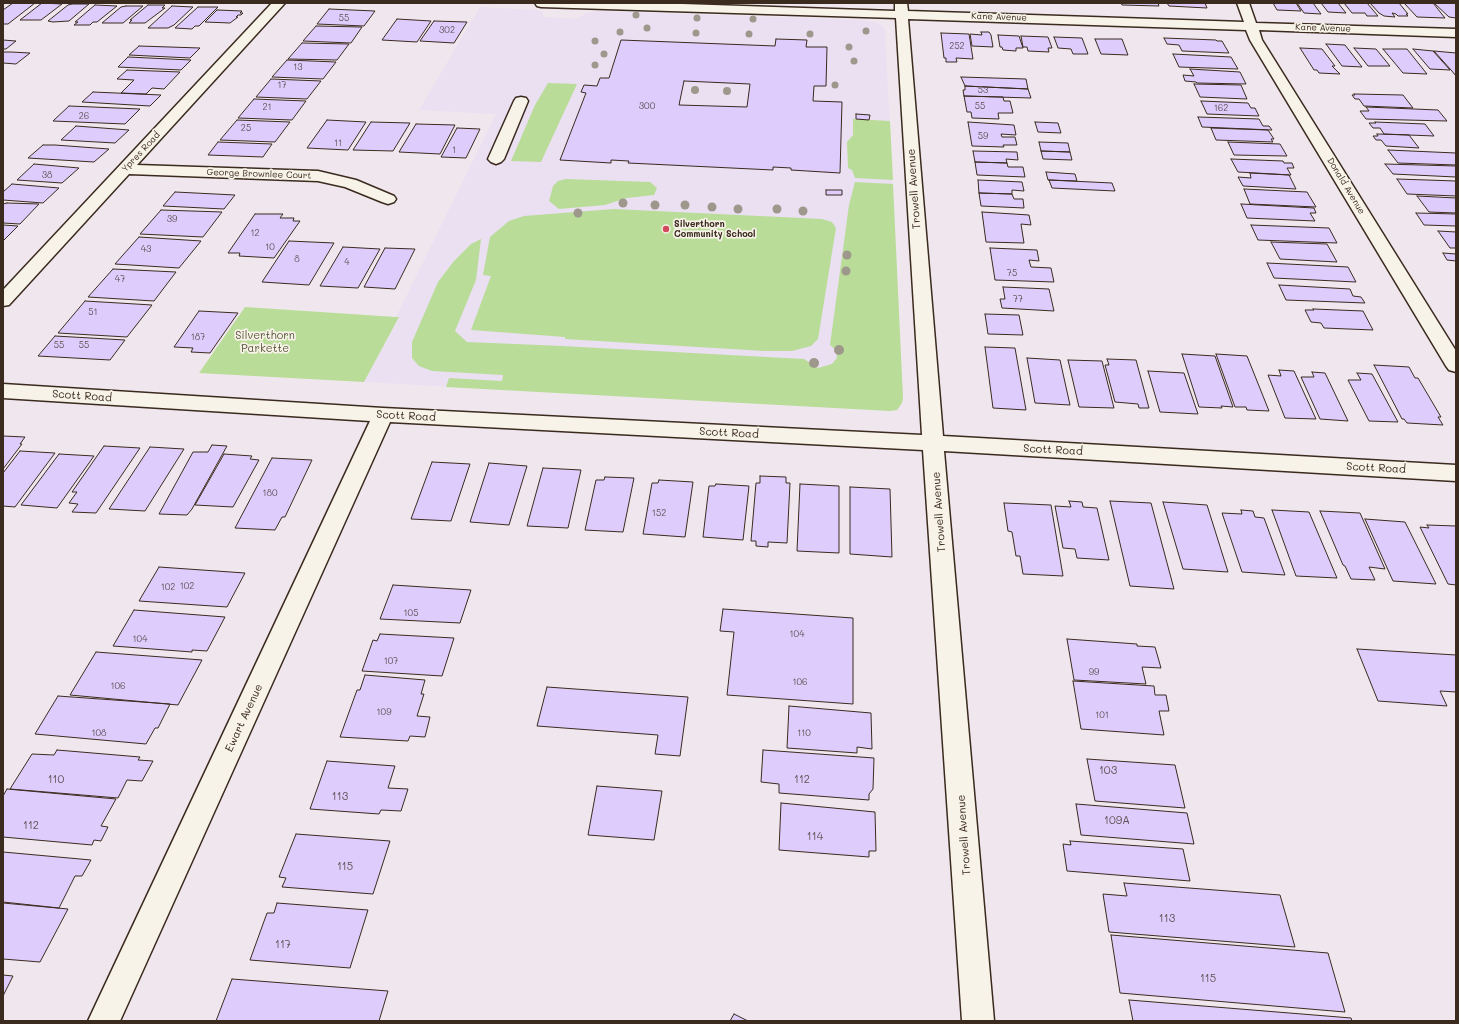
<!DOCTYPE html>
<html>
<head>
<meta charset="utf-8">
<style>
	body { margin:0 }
	#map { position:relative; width:1459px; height:1024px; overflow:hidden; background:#f0e7ee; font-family:Mali,sans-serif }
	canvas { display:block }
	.frame { position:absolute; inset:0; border:4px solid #3b2a1e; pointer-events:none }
</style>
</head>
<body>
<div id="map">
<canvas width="1459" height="1024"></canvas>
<div class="frame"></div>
</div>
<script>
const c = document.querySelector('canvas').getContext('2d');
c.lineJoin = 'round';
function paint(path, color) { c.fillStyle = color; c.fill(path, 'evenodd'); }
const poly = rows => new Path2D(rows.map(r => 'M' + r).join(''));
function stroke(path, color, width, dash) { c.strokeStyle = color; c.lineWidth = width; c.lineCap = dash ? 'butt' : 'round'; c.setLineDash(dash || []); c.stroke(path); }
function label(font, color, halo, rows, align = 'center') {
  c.font = font + ' Mali,sans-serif'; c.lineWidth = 3.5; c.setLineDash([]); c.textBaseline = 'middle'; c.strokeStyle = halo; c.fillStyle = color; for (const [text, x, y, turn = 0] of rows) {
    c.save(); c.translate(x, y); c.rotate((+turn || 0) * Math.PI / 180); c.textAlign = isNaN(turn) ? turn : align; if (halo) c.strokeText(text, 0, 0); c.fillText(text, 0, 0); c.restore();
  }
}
const built = poly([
	[480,7,538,10,542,12,544,17,577,19,586,13,599,11,864,20,878,23,882,26,885,29,903,398,900,407,897,410,890,411,364,382,399,318,396,317,496,114,419,110]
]);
const green = poly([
	[548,83,577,84,541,162,511,161,535,105],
	[853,119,890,121,893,180,855,178,852,170,848,168,847,142,853,135],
	[566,179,650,182,657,188,654,195,627,198,605,205,559,209,549,201,553,186,558,181],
	[855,182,893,184,903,398,902,403,897,410,890,411,446,387,449,378,502,381,503,375,432,371,419,366,412,358,412,342,438,282,454,261,471,244,481,239,476,280,455,331,467,342,562,346,804,359,818,368,832,364,837,358,836,350,830,345,849,205],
	[614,209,822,219,832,222,836,228,818,339,811,346,792,351,764,351,565,339,565,337,471,330,491,276,483,275,490,237,509,221,524,216],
	[245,307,396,317,399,317,364,382,199,373]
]);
const building = poly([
	[13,3,35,3,8,24,3,24,3,10,13,3],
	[42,3,62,4,41,20,20,20,42,3],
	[1121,3,1158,3,1159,6,1122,5,1121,3],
	[1167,3,1205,3,1207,8,1169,6,1167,3],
	[1273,3,1296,3,1301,11,1277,10,1273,3],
	[1297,3,1313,3,1321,14,1304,13,1297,3],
	[1321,3,1338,3,1346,13,1328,12,1321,3],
	[1344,3,1367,3,1378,16,1367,16,1365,13,1352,13,1344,3],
	[1370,3,1399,3,1408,14,1406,14,1408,16,1398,16,1396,14,1392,13,1395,17,1384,16,1379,13,1370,3],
	[1404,3,1433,3,1445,18,1417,17,1404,3],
	[1434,3,1456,3,1456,18,1449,17,1434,3],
	[72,4,89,4,69,21,53,22,48,21,68,5,72,4],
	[95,5,117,6,97,22,93,22,90,25,74,25,78,22,75,22,95,5],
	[148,5,165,5,162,8,165,8,145,23,129,23,132,20,130,20,148,5],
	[126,6,143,6,123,23,102,23,121,7,126,6],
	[172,6,193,7,174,25,168,28,148,28,172,6],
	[198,7,218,7,199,26,195,26,192,29,175,28,198,7],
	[329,9,375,11,364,26,317,24,329,9],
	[217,10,242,11,240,13,243,13,241,15,238,15,236,17,238,17,230,23,205,22,217,10],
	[397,19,431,21,417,42,382,40,397,19],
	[434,21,467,22,454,43,420,41,434,21],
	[316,26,362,27,351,43,303,41,316,26],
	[981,32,989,32,991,35,993,47,972,46,970,34,982,35,981,32],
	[941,33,969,34,973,59,956,58,957,62,946,62,946,58,944,58,941,33],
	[998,35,1019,36,1023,48,1016,48,1016,51,1003,50,1002,47,1000,47,998,35],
	[1021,36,1048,37,1052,48,1048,48,1049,52,1028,51,1027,47,1023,47,1021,36],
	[1054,37,1082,38,1088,54,1073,54,1071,49,1058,48,1054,37],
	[1164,38,1216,40,1217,41,1222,41,1229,53,1182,51,1179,45,1167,44,1164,38],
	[776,39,807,40,806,47,827,47,826,86,814,86,813,101,842,102,840,173,791,170,791,168,773,167,773,170,628,163,629,161,611,160,611,163,560,160,586,93,581,92,584,85,597,86,600,78,609,78,621,40,775,46,776,39],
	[684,81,750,84,747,107,679,105,684,81],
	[1095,39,1122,39,1128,55,1101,54,1095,39],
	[3,40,16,41,6,49,3,49,3,40],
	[302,43,349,44,337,60,288,59,302,43],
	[1326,44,1345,45,1362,67,1342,66,1326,44],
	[139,46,200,48,190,58,129,55,139,46],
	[1300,48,1322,49,1335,66,1332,66,1340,74,1319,73,1317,70,1314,70,1300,48],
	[1354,48,1376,49,1390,66,1368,66,1354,48],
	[1383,49,1407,49,1427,74,1403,73,1383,49],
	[1413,49,1433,51,1450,70,1430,69,1413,49],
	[1434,51,1456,53,1456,76,1451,70,1434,51],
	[3,52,11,52,30,53,16,64,3,63,3,52],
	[1173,54,1231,57,1238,69,1179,67,1173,54],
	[128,57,191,60,181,70,118,67,128,57],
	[287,60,336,62,323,79,272,77,287,60],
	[1190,69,1240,72,1246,84,1197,83,1196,82,1185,81,1183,75,1194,76,1190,69],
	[127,70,180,72,164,89,152,88,146,94,121,93,134,80,117,79,127,70],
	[961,77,1026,79,1028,89,965,86,961,77],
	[271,79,321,81,307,99,256,97,271,79],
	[1194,84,1241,85,1247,99,1200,97,1194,84],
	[965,86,1028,89,1031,98,964,96,963,90,965,90,965,86],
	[93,92,161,95,150,106,82,102,93,92],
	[1354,94,1403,95,1413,108,1364,106,1359,99,1355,99,1352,95,1355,95,1354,94],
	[964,96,1003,97,1004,101,1010,101,1013,113,998,113,999,119,972,118,971,112,967,112,964,96],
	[254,99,306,101,292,120,238,118,254,99],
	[1201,101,1248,103,1251,108,1255,108,1259,116,1207,114,1201,101],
	[69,106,140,109,125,124,53,121,69,106],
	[1366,107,1438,110,1447,121,1366,119,1360,111,1369,111,1366,107],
	[856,114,870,115,869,120,856,119,856,114],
	[1198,117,1259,119,1263,126,1269,126,1272,130,1202,127,1198,117],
	[237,120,290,122,275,142,220,140,237,120],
	[327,120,366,122,348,150,307,148,327,120],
	[371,122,410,123,393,151,353,150,371,122],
	[968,122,1014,125,1016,135,1001,134,1002,137,1015,137,1017,145,1003,145,1004,147,972,146,968,122],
	[1035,122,1058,123,1061,133,1038,132,1035,122],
	[1375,122,1425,124,1434,136,1384,134,1380,128,1373,128,1369,123,1376,123,1375,122],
	[416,124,455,125,440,154,399,152,416,124],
	[76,126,129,130,115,143,61,140,76,126],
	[457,128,480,129,466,158,441,157,457,128],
	[1211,128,1268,130,1274,139,1271,139,1273,142,1216,140,1211,128],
	[1377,134,1409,135,1419,148,1386,146,1381,140,1376,140,1373,136,1378,136,1377,134],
	[218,142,272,144,263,157,208,155,218,142],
	[1039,142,1068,143,1070,152,1041,151,1039,142],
	[1228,142,1280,144,1287,156,1234,155,1228,142],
	[43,145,55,145,109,149,94,162,28,158,43,145],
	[1388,150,1456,153,1456,165,1398,163,1388,150],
	[973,151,1017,152,1018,160,1006,159,1007,163,975,162,973,151],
	[1041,151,1070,152,1072,160,1043,159,1041,151],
	[1231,159,1283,161,1284,163,1292,163,1294,168,1287,168,1291,175,1238,172,1231,159],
	[975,162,1007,163,1008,167,1023,167,1025,177,977,175,975,162],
	[34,164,79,168,62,183,17,180,34,164],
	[1385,164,1456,166,1456,177,1393,174,1385,164],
	[1046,172,1075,174,1077,181,1048,180,1046,172],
	[1250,173,1289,175,1296,189,1243,186,1238,177,1251,178,1250,173],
	[1397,179,1456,181,1456,196,1407,194,1397,179],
	[978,180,1022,182,1024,191,1012,190,1012,194,979,193,978,180],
	[1049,180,1112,183,1115,191,1052,188,1049,180],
	[12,184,59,188,43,203,3,200,3,192,12,184],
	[1244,189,1307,192,1316,207,1250,204,1244,189],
	[826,190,842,190,842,195,826,195,826,190],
	[175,192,235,195,224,209,163,206,175,192],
	[979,193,1012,194,1014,199,1023,199,1024,208,981,206,979,193],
	[1417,196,1456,198,1456,213,1429,212,1417,196],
	[7,203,39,204,20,224,3,223,3,204,7,203],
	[1241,204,1314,208,1316,213,1310,213,1315,221,1247,218,1241,204],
	[161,210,222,212,203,237,140,234,161,210],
	[982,212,1029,215,1031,225,1021,224,1024,243,986,242,982,212],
	[1416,213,1456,214,1456,226,1424,225,1416,213],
	[255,214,283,214,280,218,294,218,293,221,300,221,274,258,239,256,240,253,228,253,255,214],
	[3,225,18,226,3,241,3,225],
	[1251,225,1329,228,1337,243,1258,240,1251,225],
	[1438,231,1456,232,1456,248,1450,248,1438,231],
	[139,237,201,241,179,268,115,264,139,237],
	[289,241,334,243,309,285,262,282,289,241],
	[1271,242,1327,244,1337,262,1280,259,1271,242],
	[343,247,380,249,358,288,320,286,343,247],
	[385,248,415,249,395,289,364,287,385,248],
	[990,248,1037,250,1039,261,1029,260,1031,267,1051,268,1054,282,995,280,990,248],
	[1443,253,1456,254,1456,261,1447,260,1443,253],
	[1267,263,1348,267,1356,282,1274,278,1267,263],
	[113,269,176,272,154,301,88,297,113,269],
	[1279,285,1350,289,1353,296,1361,297,1365,303,1286,300,1279,285],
	[1003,287,1049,289,1054,311,1002,308,1000,299,1005,299,1003,287],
	[85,301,152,305,127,337,58,333,85,301],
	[1313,309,1363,311,1373,330,1324,328,1321,323,1311,322,1305,310,1314,310,1313,309],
	[199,311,238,313,210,353,191,352,193,348,174,347,199,311],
	[985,314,1019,315,1023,335,988,334,985,314],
	[55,336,125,340,110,360,38,356,55,336],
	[985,347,1015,348,1026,410,993,408,985,347],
	[1182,354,1215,356,1233,407,1221,406,1222,408,1199,407,1182,354],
	[1216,354,1247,356,1269,411,1247,410,1246,407,1235,407,1216,354],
	[1027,358,1060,360,1070,405,1035,403,1027,358],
	[1107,359,1136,360,1149,408,1139,408,1138,404,1115,402,1105,365,1109,365,1107,359],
	[1068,360,1102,361,1114,408,1079,407,1068,360],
	[1374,365,1409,367,1415,378,1418,378,1441,417,1438,417,1443,425,1407,423,1404,419,1402,419,1374,365],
	[1279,370,1294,371,1316,419,1285,418,1268,375,1281,376,1279,370],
	[1148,371,1184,373,1198,414,1160,412,1148,371],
	[1312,372,1325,373,1348,421,1320,419,1301,377,1314,377,1312,372],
	[1357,373,1372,374,1398,422,1369,421,1348,380,1361,380,1357,373],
	[3,436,25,437,20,444,22,444,3,469,3,436],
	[212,445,227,446,192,509,187,515,159,514,193,452,208,452,212,445],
	[104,446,140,448,96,513,72,512,78,504,69,503,77,492,72,492,104,446],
	[150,447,184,449,145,511,109,509,150,447],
	[20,451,55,453,15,507,3,506,3,473,20,451],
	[59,454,94,456,57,508,21,505,59,454],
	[224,454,252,456,250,459,259,460,233,507,195,505,224,454],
	[272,458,312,460,285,517,282,517,275,530,235,528,272,458],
	[432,462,470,464,451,521,411,519,432,462],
	[489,463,527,466,509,525,470,522,489,463],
	[543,468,581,470,568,528,527,526,543,468],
	[760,476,786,477,786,483,790,483,787,543,768,542,768,547,756,546,756,541,751,541,756,483,760,483,760,476],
	[605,477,634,478,623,532,585,530,596,480,604,480,605,477],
	[659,480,693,482,685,537,643,534,652,483,658,483,659,480],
	[716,484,749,486,743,540,703,537,709,486,715,486,716,484],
	[800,484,839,486,839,553,797,551,800,484],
	[850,487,890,489,892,557,850,554,850,487],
	[1069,501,1082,502,1083,507,1097,508,1109,560,1077,558,1075,549,1063,548,1055,506,1071,507,1069,501],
	[1110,501,1151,503,1174,589,1130,586,1110,501],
	[1163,502,1207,505,1228,572,1183,569,1163,502],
	[1004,503,1051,505,1063,576,1023,574,1020,556,1016,556,1012,532,1008,531,1004,503],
	[1241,510,1253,511,1255,517,1264,518,1285,575,1242,572,1222,513,1242,514,1241,510],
	[1272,510,1309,512,1337,578,1296,576,1272,510],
	[1320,511,1360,513,1385,569,1369,567,1375,580,1351,579,1345,566,1343,565,1320,511],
	[1365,519,1405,522,1436,584,1393,581,1365,519],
	[1427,525,1456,526,1456,585,1448,584,1420,527,1429,528,1427,525],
	[159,567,245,573,227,607,139,601,159,567],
	[393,585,471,590,460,623,380,619,393,585],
	[723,609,853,618,853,704,727,695,734,632,720,631,723,609],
	[134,610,225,617,207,651,192,650,192,652,113,646,134,610],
	[380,634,454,638,442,676,362,671,373,640,377,641,380,634],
	[1067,639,1137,644,1137,646,1155,647,1161,668,1142,667,1146,684,1074,680,1067,639],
	[1357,649,1456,655,1456,692,1440,691,1447,706,1378,701,1357,649],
	[96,652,202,660,178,705,70,695,96,652],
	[365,675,425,680,421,694,424,694,417,716,430,717,425,737,410,736,408,741,340,737,357,690,360,690,365,675],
	[1073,681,1154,686,1155,695,1166,695,1169,711,1159,711,1164,735,1081,729,1073,681],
	[547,687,688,697,680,756,655,754,658,735,537,726,547,687],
	[58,696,170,704,158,728,155,728,146,744,35,734,58,696],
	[789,706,871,713,872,749,857,747,857,753,787,748,789,706],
	[57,750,140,757,138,760,153,761,142,781,127,780,118,798,10,789,32,754,54,755,57,750],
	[763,750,874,758,873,789,869,794,869,800,779,793,779,784,761,782,763,750],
	[1087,759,1175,765,1185,808,1095,801,1087,759],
	[327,761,395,766,388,788,408,789,401,811,381,810,379,814,310,809,327,761],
	[597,786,662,791,654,840,588,835,597,786],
	[7,789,116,799,101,826,108,827,101,841,94,840,92,845,3,837,3,796,7,789],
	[781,803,875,812,876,851,869,851,869,857,779,850,781,803],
	[1076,804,1187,813,1194,844,1081,835,1076,804],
	[296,834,390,841,373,894,282,887,286,878,279,877,296,834],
	[1070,841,1183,849,1190,881,1067,871,1063,844,1071,845,1070,841],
	[3,852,91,860,82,876,75,876,59,908,3,902,3,852],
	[1124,883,1280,895,1295,947,1109,932,1103,894,1127,896,1124,883],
	[3,903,68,909,40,962,3,959,3,903],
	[277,903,368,910,350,968,250,960,267,913,274,913,277,903],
	[1111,935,1328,953,1345,1012,1120,993,1111,935],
	[3,975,13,976,3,996,3,975],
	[232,979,388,991,379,1021,216,1021,232,979],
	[1129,1000,1351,1018,1352,1021,1133,1021,1129,1000],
	[734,1014,748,1021,730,1021,734,1014]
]);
const minor = poly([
	[272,3,285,3,137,165,318,171,356,180,394,196,396,199,394,202,388,204,382,202,345,187,318,181,129,174,9,305,3,306,3,290,272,3],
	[535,3,652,3,895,11,895,3,907,3,908,11,1244,22,1237,3,1249,3,1256,23,1456,29,1456,37,1259,30,1262,40,1456,351,1456,372,1449,370,1446,366,1250,40,1246,30,908,19,943,436,1456,465,1456,481,944,451,994,1021,962,1021,923,450,390,422,120,1021,88,1021,370,421,3,398,3,384,383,408,922,435,896,18,541,7,537,6,535,3],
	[521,97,526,98,528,101,504,159,501,162,496,164,491,162,488,159,514,101,516,98,521,97]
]);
const trees = [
	[636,15,3.5],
	[697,18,3.5],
	[753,19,3.5],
	[647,28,3.5],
	[866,31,3.5],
	[620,32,3.5],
	[696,33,3.5],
	[749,34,3.5],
	[810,34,3.5],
	[595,41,3.5],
	[849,47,3.5],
	[604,54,3.5],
	[854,61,3.5],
	[595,65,3.5],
	[835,85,3.5],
	[695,90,4],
	[727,91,4],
	[623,203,4.5],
	[655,205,4.5],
	[685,205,4.5],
	[712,207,4.5],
	[738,209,4.5],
	[777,209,4.5],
	[803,211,4.5],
	[578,213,4.5],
	[847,255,4.5],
	[846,271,4.5],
	[839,350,5],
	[814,363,5]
];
const markers = [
	[666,229,4,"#d1495b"]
];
const farStreetnames = [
	["Kane Avenue",999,17,2],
	["Kane Avenue",1323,28,2],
	["Ypres Road",141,152,-47],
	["George Brownlee Court",259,174,2],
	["Donald Avenue",1346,186,59]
];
const numberNames = [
	["55",344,18],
	["302",447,30],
	["252",957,46],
	["13",298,67],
	["17",282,85],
	["53",983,90],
	["300",647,106],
	["55",980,106],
	["21",267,107],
	["162",1221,108],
	["26",84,116],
	["25",246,128],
	["59",983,136],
	["11",338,143],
	["1",454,150],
	["38",47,175],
	["39",172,219],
	["12",255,233],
	["10",270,247],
	["43",146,249],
	["8",297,259],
	["4",347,262],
	["75",1012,273],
	["47",120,279],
	["77",1018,299],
	["51",93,312],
	["187",198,337],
	["55",59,345],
	["55",84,345],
	["180",270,493],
	["152",659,513],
	["102",187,586],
	["102",168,587],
	["105",411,613],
	["104",797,634],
	["104",140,639],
	["107",391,661],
	["99",1094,672],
	["106",800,682],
	["106",118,686],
	["109",384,712],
	["101",1102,715],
	["108",99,733],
	["110",804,733]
];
const farPoinames = [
	["Silverthorn",674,224],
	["Community School",674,234]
];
const streetNames = [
	["Trowell Avenue",914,189,-94],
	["Scott Road",82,396,4],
	["Scott Road",406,416,3],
	["Scott Road",729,433,3],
	["Scott Road",1053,450,3],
	["Scott Road",1376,468,3],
	["Trowell Avenue",939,512,-94],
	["Ewart Avenue",244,718,-65],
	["Trowell Avenue",964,835,-94]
];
const parkNames = [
	["Silverthorn",265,336],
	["Parkette",265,349]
];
const nearNumbernames = [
	["103",1108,771],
	["110",56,780],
	["112",802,780],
	["113",340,797],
	["109A",1117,821],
	["112",31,826],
	["114",815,837],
	["115",345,867],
	["113",1167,919],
	["117",283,945],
	["115",1208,979]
];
paint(built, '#ebdff2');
paint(green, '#b9dd98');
paint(building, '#deccfd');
stroke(building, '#3b2a1e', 1);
stroke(minor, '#3b2a1e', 3);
paint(minor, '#f7f3e8');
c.fillStyle = '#9e988c';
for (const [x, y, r] of trees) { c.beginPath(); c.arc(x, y, r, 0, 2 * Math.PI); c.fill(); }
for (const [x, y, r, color] of markers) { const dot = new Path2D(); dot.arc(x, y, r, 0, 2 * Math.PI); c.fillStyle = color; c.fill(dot); stroke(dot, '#f7f3e8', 1.5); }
label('9px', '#3b2a1e', '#f7f3e8', farStreetnames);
label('9px', '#645256', null, numberNames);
label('bold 9px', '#3b2a1e', '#f7f3e8', farPoinames, 'left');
label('11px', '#3b2a1e', '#f7f3e8', streetNames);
label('11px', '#5a573c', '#f7f3e8', parkNames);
label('11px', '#645256', null, nearNumbernames);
</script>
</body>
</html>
